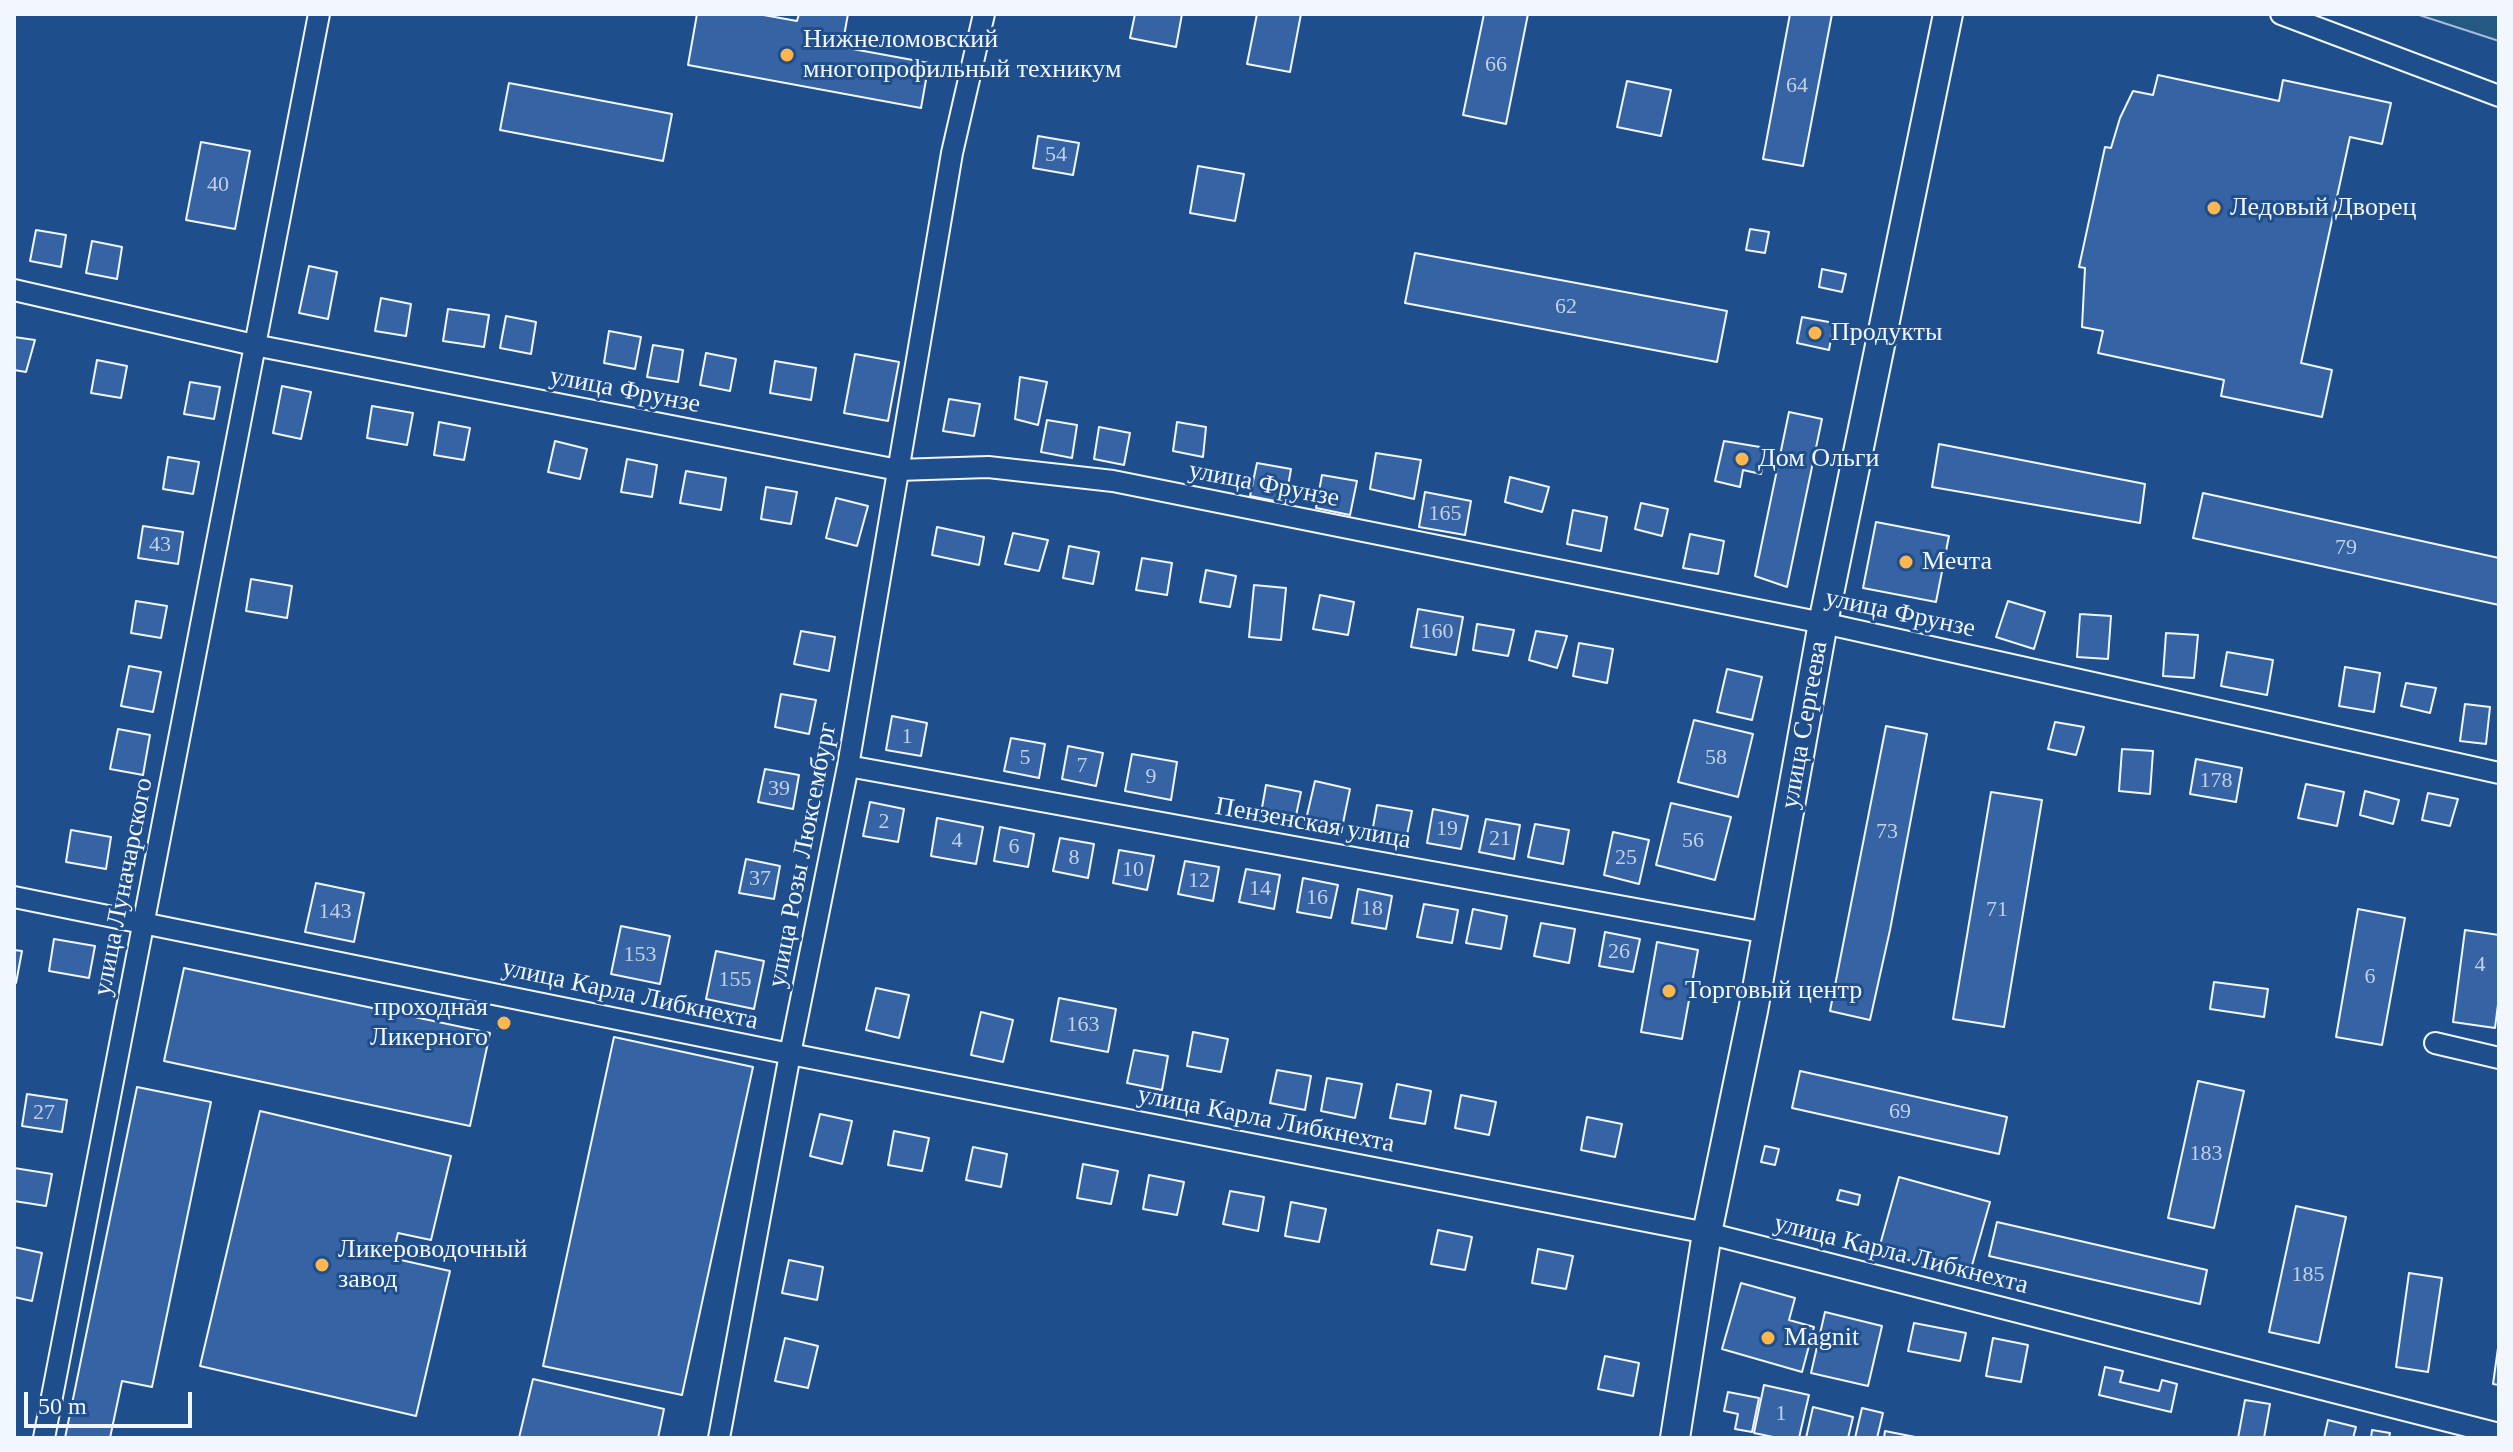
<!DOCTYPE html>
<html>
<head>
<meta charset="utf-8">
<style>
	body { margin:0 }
	#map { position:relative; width:2513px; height:1452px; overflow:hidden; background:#1f4e8c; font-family:"Times New Roman",serif }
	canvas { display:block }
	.frame { position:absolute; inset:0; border:16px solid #f2f6ff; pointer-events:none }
	.scale { position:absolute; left:24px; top:1392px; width:168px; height:36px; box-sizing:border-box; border:4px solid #f2f6ff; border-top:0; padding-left:10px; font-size:24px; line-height:28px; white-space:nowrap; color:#f2f6ff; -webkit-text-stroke:6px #1f4e8c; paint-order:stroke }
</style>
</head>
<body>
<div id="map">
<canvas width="2513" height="1452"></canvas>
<div class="frame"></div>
<div class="scale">50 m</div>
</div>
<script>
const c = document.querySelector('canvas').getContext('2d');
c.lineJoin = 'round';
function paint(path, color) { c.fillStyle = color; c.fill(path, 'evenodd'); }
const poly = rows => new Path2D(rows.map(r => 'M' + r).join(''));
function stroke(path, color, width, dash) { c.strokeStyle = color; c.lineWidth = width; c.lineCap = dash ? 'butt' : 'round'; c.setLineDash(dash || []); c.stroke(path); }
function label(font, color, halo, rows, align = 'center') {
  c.font = font + ' "Times New Roman",serif'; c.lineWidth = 6; c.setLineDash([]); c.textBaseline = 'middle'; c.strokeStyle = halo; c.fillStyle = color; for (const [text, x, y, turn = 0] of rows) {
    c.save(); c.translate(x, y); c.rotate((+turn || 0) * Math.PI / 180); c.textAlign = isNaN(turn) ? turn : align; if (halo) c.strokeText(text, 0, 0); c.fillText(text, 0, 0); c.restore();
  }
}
const green = poly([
	[2416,14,2499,14,2499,41,2416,14]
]);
const building = poly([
	[697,14,758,14,797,21,799,14,848,14,842,47,929,63,921,108,688,65,697,14],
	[1135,14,1182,14,1176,47,1130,38,1135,14],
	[1257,14,1301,14,1290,72,1247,64,1257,14],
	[1484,14,1528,14,1506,124,1463,115,1484,14],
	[1790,14,1832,14,1803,166,1763,159,1790,14],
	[2158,75,2279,101,2283,80,2391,103,2382,144,2350,137,2301,363,2332,370,2322,417,2221,396,2224,380,2098,353,2103,331,2082,327,2085,268,2079,267,2105,147,2111,148,2120,118,2133,91,2153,95,2158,75],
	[1627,81,1671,90,1661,136,1617,127,1627,81],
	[509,83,672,114,663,161,500,130,509,83],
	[1038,136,1079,143,1073,175,1033,168,1038,136],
	[201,142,250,151,235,229,186,220,201,142],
	[1198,166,1244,174,1235,221,1190,213,1198,166],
	[1750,229,1769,232,1765,253,1746,250,1750,229],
	[36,230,66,235,61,267,30,261,36,230],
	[92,241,122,247,117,279,86,273,92,241],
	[1415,253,1727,311,1717,362,1405,303,1415,253],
	[309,266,337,272,328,319,299,313,309,266],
	[1822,269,1846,274,1842,292,1819,287,1822,269],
	[381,298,411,304,406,336,375,331,381,298],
	[448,309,489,315,484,347,443,341,448,309],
	[506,316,536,322,531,354,500,348,506,316],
	[1802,317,1834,323,1829,350,1797,343,1802,317],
	[609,331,641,337,635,369,604,363,609,331],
	[14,337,35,340,26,372,14,370,14,337],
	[653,345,683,350,678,382,647,377,653,345],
	[706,353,736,359,730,391,700,385,706,353],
	[855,354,899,362,888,421,844,413,855,354],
	[97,360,127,366,121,398,91,393,97,360],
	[775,361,816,368,811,400,770,393,775,361],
	[1020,377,1047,382,1038,425,1015,419,1020,377],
	[190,382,220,387,214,419,184,414,190,382],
	[282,386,311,392,301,439,273,433,282,386],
	[949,399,980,404,974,436,943,431,949,399],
	[372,406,413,413,407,445,367,438,372,406],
	[1789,412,1822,419,1787,587,1755,576,1789,412],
	[1047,420,1077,425,1072,458,1041,452,1047,420],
	[439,422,470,428,464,460,434,455,439,422],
	[1177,422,1206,427,1203,457,1173,451,1177,422],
	[1099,427,1130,433,1124,465,1094,459,1099,427],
	[555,441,587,449,580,479,548,472,555,441],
	[1724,441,1766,448,1761,474,1743,470,1740,487,1715,481,1724,441],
	[1939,444,2145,484,2140,523,1932,487,1939,444],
	[1376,453,1421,460,1414,499,1370,489,1376,453],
	[168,457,199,462,193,494,163,489,168,457],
	[627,459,657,465,652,497,621,492,627,459],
	[1257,463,1291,469,1285,503,1250,496,1257,463],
	[686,471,726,478,721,510,680,503,686,471],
	[1322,475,1357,481,1350,515,1316,508,1322,475],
	[1510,477,1549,487,1542,512,1505,502,1510,477],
	[766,487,797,492,791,524,761,519,766,487],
	[1425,492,1471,501,1465,535,1419,527,1425,492],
	[2203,493,2499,558,2499,605,2193,538,2203,493],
	[836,498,868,506,857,546,826,538,836,498],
	[1641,503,1668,509,1662,536,1635,529,1641,503],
	[1573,510,1607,517,1601,551,1567,544,1573,510],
	[1876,522,1949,536,1936,602,1863,588,1876,522],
	[143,526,183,532,178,564,138,558,143,526],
	[937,527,984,537,979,565,932,555,937,527],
	[1013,533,1048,540,1039,571,1005,564,1013,533],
	[1690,534,1724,541,1718,574,1683,568,1690,534],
	[1069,546,1099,552,1093,584,1063,578,1069,546],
	[1142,558,1172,563,1167,595,1136,590,1142,558],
	[1206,570,1236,576,1230,607,1200,602,1206,570],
	[251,579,292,586,287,618,246,611,251,579],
	[1254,585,1286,588,1281,640,1249,637,1254,585],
	[1320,595,1354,602,1348,635,1313,629,1320,595],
	[136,601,167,606,161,638,131,633,136,601],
	[2008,601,2045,612,2034,649,1996,637,2008,601],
	[1418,609,1463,617,1456,655,1411,647,1418,609],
	[2080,614,2111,616,2108,659,2077,657,2080,614],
	[1477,624,1514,630,1508,656,1473,650,1477,624],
	[801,631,835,637,829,671,794,664,801,631],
	[1536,631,1567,636,1557,668,1529,660,1536,631],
	[2166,633,2198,635,2194,678,2163,676,2166,633],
	[1579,643,1613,649,1607,683,1573,676,1579,643],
	[2227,652,2273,660,2267,695,2221,686,2227,652],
	[129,666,161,672,153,712,121,706,129,666],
	[2345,667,2380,673,2374,712,2339,706,2345,667],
	[1727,669,1762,677,1752,720,1717,712,1727,669],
	[2406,683,2436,688,2430,713,2401,706,2406,683],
	[781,694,816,700,809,734,775,727,781,694],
	[2465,704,2490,707,2486,744,2460,741,2465,704],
	[892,716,927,723,921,756,886,750,892,716],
	[1694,720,1753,734,1738,797,1678,782,1694,720],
	[2055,722,2084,727,2076,755,2048,749,2055,722],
	[1886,726,1927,734,1890,930,1870,1020,1830,1011,1886,726],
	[118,729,150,735,143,775,110,769,118,729],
	[1011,738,1045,744,1039,778,1004,771,1011,738],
	[1068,746,1103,753,1096,786,1062,779,1068,746],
	[2122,749,2153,751,2150,794,2119,791,2122,749],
	[1132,754,1177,762,1171,800,1125,791,1132,754],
	[2196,759,2242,768,2236,802,2190,794,2196,759],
	[765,769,799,775,793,809,758,802,765,769],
	[1315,781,1350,789,1341,833,1305,824,1315,781],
	[2306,784,2344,792,2337,826,2298,818,2306,784],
	[1266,785,1301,792,1294,825,1260,819,1266,785],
	[2365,791,2399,800,2393,824,2360,815,2365,791],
	[1991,792,2042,800,2004,1027,1953,1019,1991,792],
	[2428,793,2458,799,2450,826,2422,820,2428,793],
	[870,802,904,809,898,842,863,836,870,802],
	[1671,803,1731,817,1715,880,1656,865,1671,803],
	[1377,805,1412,811,1405,844,1371,838,1377,805],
	[1433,809,1468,816,1461,849,1427,843,1433,809],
	[937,818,983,827,976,864,931,856,937,818],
	[1486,819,1520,825,1514,859,1479,852,1486,819],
	[1535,824,1569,830,1563,864,1528,857,1535,824],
	[1000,827,1034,834,1028,867,994,861,1000,827],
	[71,830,111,837,106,869,66,862,71,830],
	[1613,832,1649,840,1639,884,1604,875,1613,832],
	[1060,838,1094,844,1088,878,1053,871,1060,838],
	[1119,850,1154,856,1147,890,1113,883,1119,850],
	[746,859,780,866,774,899,739,893,746,859],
	[1185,861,1219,867,1213,901,1178,894,1185,861],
	[1246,869,1280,875,1274,909,1239,902,1246,869],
	[1303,878,1338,885,1331,918,1297,912,1303,878],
	[316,883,364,893,354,942,305,932,316,883],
	[1358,889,1392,896,1386,929,1352,923,1358,889],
	[1424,904,1458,910,1452,943,1417,937,1424,904],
	[1473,909,1507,916,1501,949,1466,943,1473,909],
	[2358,909,2405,918,2382,1045,2336,1037,2358,909],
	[1541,923,1575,929,1569,963,1534,956,1541,923],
	[621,926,670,936,660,984,611,974,621,926],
	[2465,930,2499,935,2499,996,2495,1028,2453,1022,2465,930],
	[1605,932,1640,939,1633,972,1599,966,1605,932],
	[54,939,95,946,89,978,49,971,54,939],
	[1657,942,1698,950,1682,1039,1641,1032,1657,942],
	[14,950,22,951,16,983,14,983,14,950],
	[716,951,764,961,754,1009,706,999,716,951],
	[184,968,490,1033,470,1126,164,1061,184,968],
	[2214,982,2268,989,2264,1017,2210,1009,2214,982],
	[876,988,909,995,899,1038,866,1030,876,988],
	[1059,998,1116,1009,1108,1052,1051,1041,1059,998],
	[981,1012,1013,1020,1003,1062,971,1055,981,1012],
	[500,1017,510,1019,508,1030,497,1028,500,1017],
	[1193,1032,1228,1039,1221,1072,1187,1066,1193,1032],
	[614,1037,753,1067,682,1395,543,1366,614,1037],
	[1134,1050,1168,1056,1162,1090,1127,1083,1134,1050],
	[1277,1070,1311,1076,1305,1110,1270,1103,1277,1070],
	[1800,1071,2007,1117,1999,1154,1792,1108,1800,1071],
	[1327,1078,1362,1084,1355,1118,1321,1111,1327,1078],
	[2198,1081,2244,1091,2214,1228,2168,1218,2198,1081],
	[1397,1084,1431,1091,1425,1124,1390,1118,1397,1084],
	[137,1087,211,1102,152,1387,122,1381,110,1438,65,1438,137,1087],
	[27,1094,67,1100,62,1132,22,1126,27,1094],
	[1461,1095,1496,1102,1489,1135,1455,1128,1461,1095],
	[260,1111,451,1156,431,1240,398,1233,392,1258,450,1271,416,1416,200,1366,260,1111],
	[820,1114,852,1121,842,1164,810,1156,820,1114],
	[1587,1117,1622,1124,1615,1157,1581,1150,1587,1117],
	[894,1131,929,1138,922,1171,888,1165,894,1131],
	[1765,1146,1779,1149,1775,1165,1761,1162,1765,1146],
	[973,1147,1007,1154,1001,1187,966,1180,973,1147],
	[1083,1164,1118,1171,1111,1204,1077,1198,1083,1164],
	[14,1168,52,1174,46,1206,14,1201,14,1168],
	[1149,1175,1184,1182,1177,1215,1143,1209,1149,1175],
	[1899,1177,1990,1202,1969,1276,1878,1252,1899,1177],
	[1840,1190,1860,1195,1858,1205,1837,1200,1840,1190],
	[1230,1191,1264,1197,1258,1231,1223,1224,1230,1191],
	[1291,1202,1326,1209,1319,1242,1285,1236,1291,1202],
	[2296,1206,2346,1217,2319,1343,2269,1332,2296,1206],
	[1997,1222,2207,1270,2200,1304,1989,1256,1997,1222],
	[1438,1230,1472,1237,1465,1270,1431,1264,1438,1230],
	[14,1247,42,1253,32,1301,14,1297,14,1247],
	[1538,1249,1573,1256,1566,1289,1532,1283,1538,1249],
	[789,1260,823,1267,817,1300,782,1293,789,1260],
	[2409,1273,2442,1278,2428,1372,2396,1367,2409,1273],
	[1741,1283,1795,1298,1789,1320,1814,1327,1802,1372,1722,1349,1741,1283],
	[1825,1312,1882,1326,1868,1386,1811,1373,1825,1312],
	[1914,1323,1966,1333,1960,1361,1908,1351,1914,1323],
	[785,1338,818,1346,808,1388,775,1381,785,1338],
	[1993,1338,2028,1345,2021,1382,1986,1376,1993,1338],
	[2499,1341,2499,1385,2493,1384,2499,1341],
	[1605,1356,1639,1363,1633,1396,1598,1389,1605,1356],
	[2105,1367,2123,1371,2120,1382,2159,1391,2162,1380,2177,1384,2171,1412,2099,1395,2105,1367],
	[533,1379,664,1409,658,1438,519,1438,533,1379],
	[1764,1385,1809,1395,1799,1438,1778,1438,1754,1433,1764,1385],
	[1728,1392,1759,1398,1752,1432,1735,1429,1738,1414,1724,1411,1728,1392],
	[2245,1400,2270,1404,2264,1438,2238,1438,2245,1400],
	[1813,1407,1853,1417,1848,1438,1806,1438,1813,1407],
	[1862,1408,1883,1413,1877,1438,1855,1438,1862,1408],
	[2328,1420,2356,1427,2353,1438,2324,1438,2328,1420],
	[2372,1430,2390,1433,2389,1438,2371,1438,2372,1430],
	[1885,1431,1915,1437,1915,1438,1884,1438,1885,1431]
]);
const street = poly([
	[2281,14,2499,96],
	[14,290,254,345,898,470,988,467,1113,481,1823,623,2499,773],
	[848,766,1768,933],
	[14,897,790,1054,1707,1233,2499,1434],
	[2435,1043,2499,1058],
	[44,1438,319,14],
	[719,1438,790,1054,848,766,952,153,984,14]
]);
const secondary = poly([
	[1675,1438,1707,1233,1753,1011,1823,623,1948,14]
]);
const markers = [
	[787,55,8,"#ffb74d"],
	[2214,208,8,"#ffb74d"],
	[1815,333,8,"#ffb74d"],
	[1742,459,8,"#ffb74d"],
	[1906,562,8,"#ffb74d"],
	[1669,991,8,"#ffb74d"],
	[504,1023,8,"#ffb74d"],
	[322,1265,8,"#ffb74d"],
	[1768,1338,8,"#ffb74d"]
];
const numberNames = [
	["66",1496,65],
	["64",1797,86],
	["54",1056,155],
	["40",218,185],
	["62",1566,307],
	["165",1445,514],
	["43",160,545],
	["79",2346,548],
	["160",1437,632],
	["1",907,737],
	["5",1025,758],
	["58",1716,758],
	["7",1082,766],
	["9",1151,777],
	["178",2216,781],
	["39",779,789],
	["2",884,822],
	["19",1447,829],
	["73",1887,832],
	["21",1500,839],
	["4",957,841],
	["56",1693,841],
	["6",1014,847],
	["8",1074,858],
	["25",1626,858],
	["10",1133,870],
	["37",760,879],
	["12",1199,881],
	["14",1260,889],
	["16",1317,898],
	["18",1372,909],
	["71",1997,910],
	["143",335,912],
	["26",1619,952],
	["153",640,955],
	["4",2480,965],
	["6",2370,977],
	["155",735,980],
	["163",1083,1025],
	["69",1900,1112],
	["27",44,1113],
	["183",2206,1154],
	["185",2308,1275],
	["1",1781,1414]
];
const poiNames = [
	["Нижнеломовский",803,40],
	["многопрофильный техникум",803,70],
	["Ледовый Дворец",2230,208],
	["Продукты",1831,333],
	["Дом Ольги",1758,459],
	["Мечта",1922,562],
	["Торговый центр",1685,991],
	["проходная",488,1008,"right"],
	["Ликерного",488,1038,"right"],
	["Ликероводочный",338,1250],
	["завод",338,1280],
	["Magnit",1784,1338]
];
const streetNames = [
	["улица Фрунзе",625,391,11],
	["улица Фрунзе",1264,485,11],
	["улица Фрунзе",1900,614,12],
	["улица Сергеева",1805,725,-80],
	["Пензенская улица",1313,824,10],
	["улица Розы Люксембург",803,855,-79],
	["улица Луначарского",124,887,-79],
	["улица Карла Либкнехта",630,995,12],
	["улица Карла Либкнехта",1266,1120,11],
	["улица Карла Либкнехта",1901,1255,14]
];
paint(green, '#245a82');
stroke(green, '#a8bbd7', 2);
paint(building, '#3563a3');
stroke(building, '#f2f6ff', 2);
stroke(street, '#f2f6ff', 24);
stroke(secondary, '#f2f6ff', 32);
stroke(street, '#1f4e8c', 20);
stroke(secondary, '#1f4e8c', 28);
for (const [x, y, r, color] of markers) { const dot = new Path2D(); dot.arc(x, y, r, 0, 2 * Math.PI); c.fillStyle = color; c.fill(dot); stroke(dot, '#1f4e8c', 3); }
label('22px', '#c3d1e8', null, numberNames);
label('26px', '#f2f6ff', '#1f4e8c', poiNames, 'left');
label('26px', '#f2f6ff', '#1f4e8c', streetNames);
</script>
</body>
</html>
